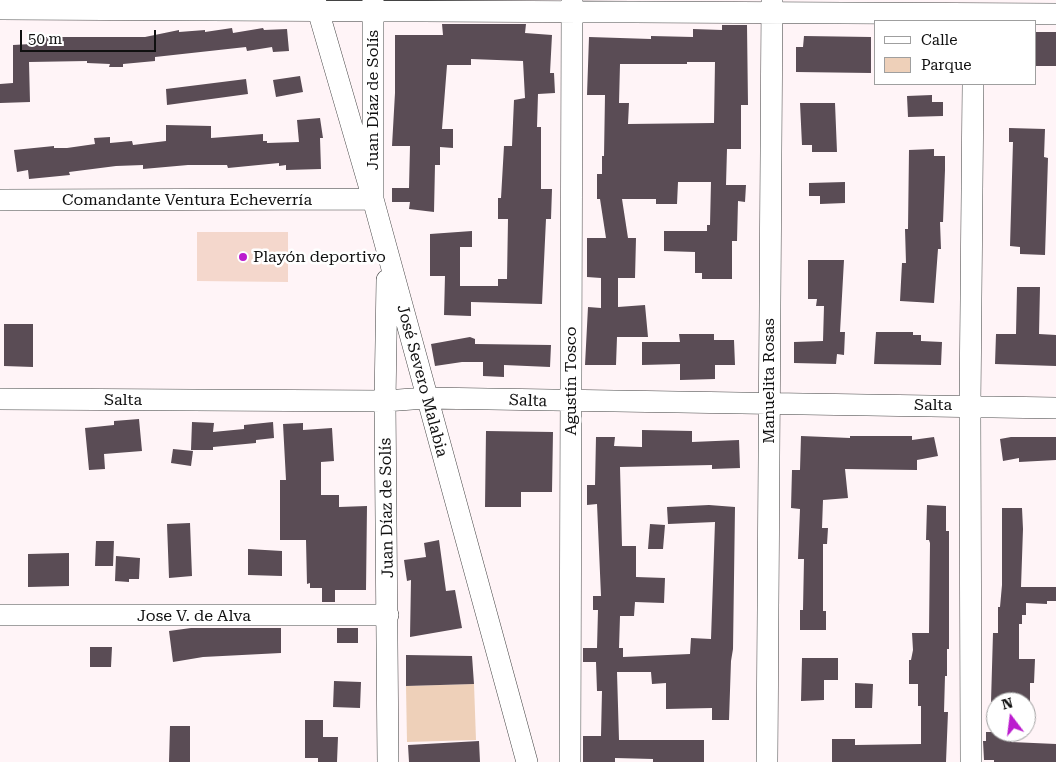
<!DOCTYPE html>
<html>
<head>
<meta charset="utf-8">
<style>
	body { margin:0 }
	#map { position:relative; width:1056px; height:762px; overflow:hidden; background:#fff4f7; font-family:"Roboto Serif",serif }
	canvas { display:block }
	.legend { position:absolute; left:874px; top:20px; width:162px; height:65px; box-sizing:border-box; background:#fff; border:1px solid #9f9f9f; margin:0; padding:6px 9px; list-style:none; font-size:15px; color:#101010 }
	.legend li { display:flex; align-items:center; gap:10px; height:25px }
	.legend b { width:25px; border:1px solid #9f9f9f }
	.north { position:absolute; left:986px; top:692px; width:50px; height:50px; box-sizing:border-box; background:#fff; border:1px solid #9f9f9f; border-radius:50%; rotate:345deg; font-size:14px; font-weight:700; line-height:20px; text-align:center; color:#101010 }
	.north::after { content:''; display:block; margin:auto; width:18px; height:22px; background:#bb1bce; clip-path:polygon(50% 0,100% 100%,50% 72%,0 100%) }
	.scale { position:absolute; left:20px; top:30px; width:136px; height:22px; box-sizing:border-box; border:2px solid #101010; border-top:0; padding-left:6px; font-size:15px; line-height:18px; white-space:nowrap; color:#101010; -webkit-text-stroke:4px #fff; paint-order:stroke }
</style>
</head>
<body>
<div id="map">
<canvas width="1056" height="762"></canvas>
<ul class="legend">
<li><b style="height:6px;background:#fff"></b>Calle</li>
<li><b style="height:14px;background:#eed0b9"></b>Parque</li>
</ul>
<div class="north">N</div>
<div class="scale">50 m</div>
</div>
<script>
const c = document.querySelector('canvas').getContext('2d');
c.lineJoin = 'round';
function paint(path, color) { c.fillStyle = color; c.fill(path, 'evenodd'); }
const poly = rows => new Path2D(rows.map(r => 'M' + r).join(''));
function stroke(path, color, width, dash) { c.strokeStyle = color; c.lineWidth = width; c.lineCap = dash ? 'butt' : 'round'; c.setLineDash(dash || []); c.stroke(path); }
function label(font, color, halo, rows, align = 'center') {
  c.font = font + ' "Roboto Serif",serif'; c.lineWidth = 5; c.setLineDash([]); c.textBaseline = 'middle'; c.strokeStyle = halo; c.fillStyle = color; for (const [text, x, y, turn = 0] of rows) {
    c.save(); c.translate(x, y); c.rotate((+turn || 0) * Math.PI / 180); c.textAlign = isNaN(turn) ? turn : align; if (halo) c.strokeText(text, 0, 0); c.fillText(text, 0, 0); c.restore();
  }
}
const green = poly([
	[474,684,476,740,407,742,406,686]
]);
const pitch = poly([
	[197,232,288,232,288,282,197,281]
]);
const building = poly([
	[442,24,526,24,525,33,552,35,550,73,554,73,555,93,538,94,537,127,541,127,541,189,552,189,551,219,546,219,542,304,471,302,471,316,444,315,445,276,430,276,430,234,472,231,472,247,460,247,460,286,498,286,498,279,507,279,508,219,498,219,498,198,501,198,504,146,512,146,514,100,525,98,523,61,471,59,471,65,447,65,442,129,453,129,453,148,440,147,440,165,435,165,434,212,409,209,410,202,392,202,392,188,409,188,410,146,392,146,395,93,395,35,443,35],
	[722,25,747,25,748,105,741,105,741,149,727,149,726,185,746,185,745,202,738,201,737,241,732,241,732,279,702,279,702,273,695,273,695,252,664,251,664,231,707,231,707,225,710,225,711,182,678,182,677,204,656,204,656,199,622,199,628,238,636,238,635,278,618,278,618,307,645,305,648,337,617,337,616,365,585,365,588,307,601,308,601,278,587,277,587,238,606,238,600,199,597,199,597,174,602,174,602,156,604,156,605,95,587,95,589,37,651,39,651,36,693,37,693,29,722,30],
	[687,62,715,62,714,123,628,124,629,103,619,103,620,64,687,64],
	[232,28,233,33,263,28,264,30,287,29,289,51,273,52,272,47,247,51,246,47,155,57,155,61,123,64,123,67,109,67,110,64,87,63,87,61,29,62,30,102,0,103,0,84,13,83,13,45,31,44,31,37,145,37,179,30,179,32,205,30,205,32],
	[1035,32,1056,32,1056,66,1035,66],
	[804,36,871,37,871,73,796,72,796,47,803,47],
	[300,76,303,92,276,97,273,80],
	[246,79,248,94,167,105,166,89],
	[932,95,932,102,943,102,943,116,908,117,907,96],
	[800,103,835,103,837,152,812,152,812,145,802,145],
	[320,118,323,138,320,138,321,169,286,170,286,165,279,166,279,163,228,168,227,165,188,165,143,169,143,165,116,166,69,172,70,175,29,179,28,170,17,172,14,150,54,146,54,148,67,148,95,144,94,138,110,137,110,143,132,141,133,145,166,141,166,125,211,126,211,138,263,134,263,141,267,141,267,143,299,142,297,120],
	[1009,128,1045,129,1044,157,1048,158,1045,255,1020,254,1020,247,1010,246,1013,142,1009,142],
	[934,149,934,156,945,156,945,170,943,222,940,222,941,249,938,249,934,303,900,301,902,263,906,263,905,229,908,229,909,150],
	[845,182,845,203,820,204,820,196,809,196,809,183],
	[808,260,844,260,840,332,845,332,844,355,837,354,836,364,794,363,794,342,823,341,824,306,816,306,817,299,808,299],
	[1017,287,1040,287,1039,334,1056,335,1056,366,995,364,996,334,1016,334],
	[4,324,33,324,33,367,4,366],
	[876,332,913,332,913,335,921,335,921,341,942,342,941,365,874,364],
	[679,334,714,334,714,340,734,340,735,365,715,365,715,379,680,380,680,364,642,365,642,342,680,342],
	[470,337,475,339,475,344,551,345,550,367,504,365,504,377,483,376,483,362,462,362,435,366,431,344],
	[139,419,142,451,104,454,105,469,89,470,85,428,114,425,114,421],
	[192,422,214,423,213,432,244,429,244,425,273,422,274,438,256,440,256,443,213,447,213,450,191,450],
	[303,423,303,430,332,428,334,461,321,462,321,495,339,495,339,507,367,506,366,590,335,590,335,602,322,602,322,588,310,588,310,583,307,584,306,540,280,540,280,480,286,480,283,424],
	[642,430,692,431,692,442,739,440,740,468,712,469,712,465,620,467,622,546,636,546,636,577,665,578,664,603,635,602,634,616,620,616,619,648,623,648,623,657,690,654,691,638,711,639,715,522,668,524,667,507,709,505,735,507,733,649,731,661,729,720,712,720,712,708,666,709,666,683,652,684,651,672,617,672,619,740,704,740,704,762,653,762,653,759,615,758,615,762,583,762,583,736,601,736,602,691,597,691,596,662,583,662,583,648,597,648,598,610,593,610,593,596,601,596,597,504,587,505,587,485,595,485,596,437,615,437,614,446,642,447],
	[486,431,553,432,552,492,521,492,521,507,485,507],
	[801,436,850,438,850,436,912,436,912,440,934,437,938,456,917,460,917,470,845,469,848,498,823,500,822,528,828,528,827,544,823,544,823,611,826,611,826,630,800,630,800,610,803,610,804,559,798,559,800,509,791,508,792,470,800,470],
	[1011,437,1056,437,1056,460,1019,462,1019,458,1003,461,1000,439],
	[173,449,193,451,191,466,171,463],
	[927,505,946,506,946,531,949,531,949,649,947,649,947,676,945,676,944,712,948,712,946,762,832,762,832,739,855,739,855,745,921,744,921,706,918,706,918,684,909,684,909,660,911,660,913,650,912,633,929,633,930,543,929,540,926,540],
	[1002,508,1022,508,1023,529,1021,587,1056,587,1056,601,1047,601,1047,604,1026,603,1026,615,1022,615,1022,624,1019,624,1019,659,1035,659,1034,683,1030,683,1030,702,991,702,993,633,998,633,998,607,1000,607,1002,585],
	[190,523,192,576,169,578,167,524],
	[650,524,665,525,663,549,648,549],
	[439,540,446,591,455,590,462,628,410,637,411,580,407,581,404,560,426,557,424,543],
	[96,541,114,541,113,566,95,566],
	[248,549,282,551,282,576,248,575],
	[69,553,69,586,28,587,28,554],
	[116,556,140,558,139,579,129,579,129,582,115,581],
	[191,628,281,628,281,653,203,657,173,662,169,631],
	[337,628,358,628,358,643,337,643],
	[90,647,112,647,111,667,90,667],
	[406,655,472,656,474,684,406,686],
	[802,658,838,658,838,680,824,680,824,700,801,701],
	[334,681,361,682,360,708,333,707],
	[855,683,873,684,872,708,855,708],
	[305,720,323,720,323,737,338,737,337,762,318,762,318,758,305,758],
	[170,726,190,726,190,762,169,762],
	[986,732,1012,732,1011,742,1056,744,1056,762,994,762,994,760,984,760,983,741,986,741],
	[479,741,480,762,409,762,408,745]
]);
const minor = poly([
	[315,0,373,199,527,762],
	[0,9,1056,14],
	[0,200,373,199,373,0],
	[387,280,385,401,388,762],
	[0,399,385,401,426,398,1056,408],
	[0,615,388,615],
	[570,762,572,0],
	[767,762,772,0],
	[971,762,970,406,973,84]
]);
const markers = [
	[243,257,5,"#bb1bce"]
];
const streetNames = [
	["Juan Díaz de Solís",373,100,-90],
	["Comandante Ventura Echeverría",187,200],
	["José Severo Malabia",422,381,75],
	["Agustín Tosco",571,381,-90],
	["Manuelita Rosas",769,381,-90],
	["Salta",123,400],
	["Salta",528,401,2],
	["Salta",933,405],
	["Juan Díaz de Solís",387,508,-91],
	["Jose V. de Alva",194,616]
];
const poiNames = [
	["Playón deportivo",253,257]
];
paint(green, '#eed0b9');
paint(pitch, '#f4d7cc');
paint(building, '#5a4c55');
stroke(minor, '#434343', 22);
stroke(minor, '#fff', 21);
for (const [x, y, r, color] of markers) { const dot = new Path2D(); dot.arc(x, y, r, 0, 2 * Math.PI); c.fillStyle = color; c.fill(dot); stroke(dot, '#fff', 2); }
label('16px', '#101010', '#fff', streetNames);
label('16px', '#101010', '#fff', poiNames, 'left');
</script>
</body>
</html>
